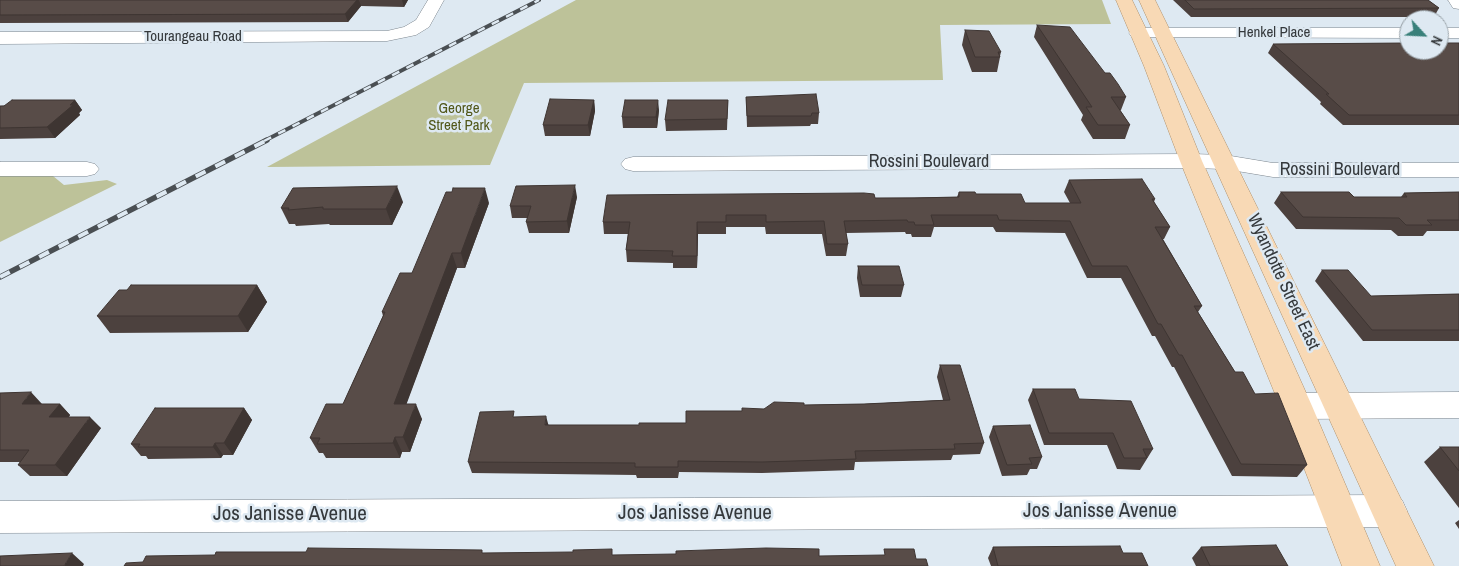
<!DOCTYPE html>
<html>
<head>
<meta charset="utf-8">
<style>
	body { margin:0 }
	#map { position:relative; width:1459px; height:566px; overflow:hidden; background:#dee9f2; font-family:"Archivo Narrow",sans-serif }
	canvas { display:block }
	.north { position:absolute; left:1399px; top:10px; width:50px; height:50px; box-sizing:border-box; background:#dee9f2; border:1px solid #9aa3a9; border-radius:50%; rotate:115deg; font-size:14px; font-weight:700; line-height:20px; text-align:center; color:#35393c }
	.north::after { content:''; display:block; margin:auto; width:18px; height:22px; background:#39807a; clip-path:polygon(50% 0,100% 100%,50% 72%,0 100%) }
</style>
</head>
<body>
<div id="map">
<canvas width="1459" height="566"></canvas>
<div class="north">N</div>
</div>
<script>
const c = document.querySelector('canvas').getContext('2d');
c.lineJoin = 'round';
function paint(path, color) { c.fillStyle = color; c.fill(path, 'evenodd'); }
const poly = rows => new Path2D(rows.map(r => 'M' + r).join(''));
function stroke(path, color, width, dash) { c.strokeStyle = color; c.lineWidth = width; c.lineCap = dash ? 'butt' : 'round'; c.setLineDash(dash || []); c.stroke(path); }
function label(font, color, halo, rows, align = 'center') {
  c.font = font + ' "Archivo Narrow",sans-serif'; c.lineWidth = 5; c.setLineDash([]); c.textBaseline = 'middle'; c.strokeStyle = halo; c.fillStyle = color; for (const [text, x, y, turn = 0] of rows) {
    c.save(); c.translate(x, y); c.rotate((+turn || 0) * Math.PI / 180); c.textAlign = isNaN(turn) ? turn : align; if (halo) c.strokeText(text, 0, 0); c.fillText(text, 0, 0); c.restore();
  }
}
const green = poly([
	[576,0,1102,0,1111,24,940,25,943,80,524,83,490,165,267,167],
	[0,176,53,176,64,185,107,180,117,184,0,242]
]);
const minor = poly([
	[428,0,444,0,429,27,416,35,387,41,0,44,0,32,387,31,404,27,416,20,428,0],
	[1448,0,1459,0,1459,9,1453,8,1448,0],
	[1138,28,1409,28,1409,38,1132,37,1129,33,1132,29,1138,28],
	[1439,28,1459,28,1459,38,1439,38,1439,28],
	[1191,154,1225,155,1273,163,1459,163,1459,177,1273,177,1225,169,1191,168,633,171,625,169,621,164,625,159,633,157,1191,154],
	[0,162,87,162,95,164,99,169,95,174,87,176,0,176,0,162],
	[1459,392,1459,418,1296,419,1285,415,1280,406,1285,397,1296,393,1459,392],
	[1389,495,1402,500,1407,511,1402,522,1389,527,0,533,0,501,1389,495]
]);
const major = poly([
	[1116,0,1132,0,1164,66,1202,161,1312,406,1380,566,1342,566,1280,406,1180,161,1144,66,1116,0],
	[1139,0,1155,0,1434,566,1396,566,1139,0]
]);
const railFar1 = poly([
	[264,141,539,0]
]);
const rail = poly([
	[0,277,267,140]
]);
const wall = poly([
	[0,0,408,0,404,7,361,6,348,22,0,23],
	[1173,0,1428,0,1439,8,1434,17,1191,17],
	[1037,25,1105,73,1126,97,1121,110,1120,110,1130,125,1125,139,1093,139,1081,120,1083,115,1034,37],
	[965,30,1001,52,1000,56,1000,57,997,72,972,72,962,45],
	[1459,43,1459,125,1343,125,1320,104,1321,102,1268,53,1273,44],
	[746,97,819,113,818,124,811,124,810,126,747,127],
	[75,100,82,110,79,113,80,115,55,138,0,139,0,106],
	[594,100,595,111,590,136,545,136,543,125],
	[728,100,727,130,666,131,665,120],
	[659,110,657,128,623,128,622,117],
	[1069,180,1155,199,1154,202,1170,227,1164,239,1163,239,1202,306,1198,312,1235,372,1255,394,1307,465,1297,477,1232,476,1174,367,1172,367,1155,336,1152,336,1121,278,1087,278,1065,233,996,232,993,227,934,227,931,237,912,237,911,234,906,234,905,232,846,233,848,244,846,256,826,256,822,234,766,234,765,227,726,227,726,234,698,234,697,268,673,268,673,263,627,262,626,250,628,234,604,234,603,222,875,198,957,197,959,192,1025,203,1070,203,1064,192],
	[1281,192,1354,197,1401,197,1404,193,1459,192,1459,231,1427,231,1423,236,1398,236,1391,230,1296,229,1274,203],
	[577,197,569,233,529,233,526,222,528,218,512,218,510,206],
	[403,202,392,225,330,225,329,224,296,226,295,224,289,224,281,208],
	[489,203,465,268,457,268,406,404,422,419,410,452,402,452,400,458,326,458,323,453,319,453,310,438,343,404,383,316,382,312,412,273],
	[858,266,904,285,901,297,860,297,857,278],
	[1322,270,1371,296,1459,294,1459,341,1363,341,1315,281],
	[257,285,267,302,248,332,110,333,97,316],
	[940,365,984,443,980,454,953,455,951,460,855,462,854,470,762,473,679,472,678,478,637,478,636,475,472,473,468,462,516,417,549,425,639,425,686,423,742,411,804,405,864,404,943,400,937,377],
	[1033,389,1153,449,1140,470,1117,469,1107,445,1044,445,1028,400],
	[0,393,41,404,60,404,70,415,69,417,101,428,67,476,30,476,18,465,20,462,0,462],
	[244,408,252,420,233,455,223,455,221,458,148,459,146,456,141,456,131,444],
	[993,426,1042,457,1037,469,1030,469,1027,475,1002,476,989,437],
	[1440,447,1459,447,1459,508,1424,462],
	[1459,520,1459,529,1455,523],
	[993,547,1123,553,1148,566,991,566,988,558],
	[1201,547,1288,566,1196,566,1192,558]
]);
const shadedWall = poly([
	[357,0,359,0,361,6,348,22,345,14],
	[402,0,408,0,404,7],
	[75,100,82,110,79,113,80,115,55,138,47,127],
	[594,100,595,111,590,136,588,125],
	[658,100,659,110,657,128,656,117],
	[575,185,577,197,569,233,567,221],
	[397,186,403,202,392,225,386,209],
	[485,188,489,203,465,268,461,253],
	[697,222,698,234,697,268],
	[452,253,457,268,401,419,394,404],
	[257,285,267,302,248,332,238,316],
	[31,392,42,404,22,404],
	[60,404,70,415,60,428,49,417],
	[416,404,422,419,410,452,403,437],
	[244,408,252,420,233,455,224,443],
	[546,416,549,427,545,425],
	[90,417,101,428,67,476,55,465],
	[395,437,402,452,400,458,393,443],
	[215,443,223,455,221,458,213,447],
	[72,553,84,564,83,566,64,566]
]);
const building = poly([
	[0,0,357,0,345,14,0,15,0,0],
	[1185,0,1428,0,1439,8,1194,9,1185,0],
	[1037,25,1070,27,1105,73,1110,73,1118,84,1126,97,1111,97,1130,125,1098,125,1086,107,1092,107,1037,25],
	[965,30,989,31,1001,52,998,52,1000,57,975,57,965,30],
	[1409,43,1409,50,1439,50,1439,43,1459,43,1459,115,1349,115,1326,94,1329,94,1273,44,1409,43],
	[816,94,819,113,812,113,811,116,747,116,746,97,816,94],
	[550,99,594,100,588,125,543,125,550,99],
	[12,100,75,100,70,105,73,105,47,127,0,128,0,106,4,106,12,100],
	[625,100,658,100,656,117,622,117,625,100],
	[668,100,728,100,727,119,665,120,668,100],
	[1142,179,1155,199,1152,199,1170,227,1155,227,1202,306,1194,306,1235,372,1243,372,1255,394,1278,393,1307,465,1241,464,1182,355,1179,355,1161,324,1158,324,1127,266,1092,266,1070,221,999,220,997,215,931,215,934,225,915,225,914,222,908,222,907,220,844,221,848,244,827,244,824,221,766,222,766,215,726,215,726,222,697,222,697,256,672,256,673,251,626,250,630,222,603,222,607,195,864,193,874,194,875,198,914,198,959,197,959,192,975,192,976,194,1021,194,1025,203,1081,203,1069,180,1142,179],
	[575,185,567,221,526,222,531,206,510,206,516,186,575,185],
	[397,186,386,209,323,209,323,207,288,210,289,208,281,208,293,188,397,186],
	[453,188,485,188,461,253,452,253,394,404,416,404,403,437,395,437,393,443,317,444,320,438,310,438,326,404,343,404,385,312,382,312,400,273,412,273,446,192,452,192,453,188],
	[1281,192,1349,192,1354,197,1407,197,1404,193,1459,192,1459,220,1427,220,1432,225,1406,225,1399,218,1303,217,1281,192],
	[858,266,899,266,904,285,862,285,858,266],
	[1322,270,1348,270,1371,296,1459,294,1459,330,1372,330,1322,270],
	[131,285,257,285,238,316,97,316,119,290,127,290,131,285],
	[940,365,960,365,984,443,954,444,955,449,855,451,856,459,762,462,678,461,678,467,635,467,635,463,468,462,480,412,514,411,513,417,546,416,545,425,639,425,639,423,686,423,686,411,742,411,742,408,764,409,774,402,804,403,804,405,864,404,950,400,940,365],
	[1033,389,1075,389,1079,399,1131,401,1153,449,1143,449,1147,458,1124,458,1113,433,1049,433,1033,389],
	[31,392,22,404,60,404,49,417,90,417,55,465,18,465,29,450,0,450,0,393,31,392],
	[155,408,244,408,224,443,215,443,213,447,138,447,140,444,131,444,155,408],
	[1030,425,1042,457,1029,458,1032,464,1007,465,993,426,1030,425],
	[1440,447,1459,447,1459,471,1440,447],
	[1276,545,1288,566,1210,566,1201,547,1276,545],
	[1120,546,1123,553,1142,553,1148,566,998,566,993,547,1120,546],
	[308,548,482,550,482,553,573,552,573,550,612,549,612,555,676,554,676,551,766,548,819,549,819,556,885,555,884,549,914,549,916,559,926,559,928,566,124,566,126,563,143,562,146,556,215,555,216,552,306,552,308,548],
	[72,553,64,566,0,566,0,556,72,553]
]);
const farStreetnames = [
	["Henkel Place",1274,33],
	["Tourangeau Road",193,37]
];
const farParknames = [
	["George",459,109],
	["Street Park",459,126]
];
const streetNames = [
	["Rossini Boulevard",929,162],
	["Rossini Boulevard",1340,170],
	["Wyandotte Street East",1283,282,65]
];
const nearStreetnames = [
	["Jos Janisse Avenue",1100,511],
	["Jos Janisse Avenue",695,513],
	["Jos Janisse Avenue",290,514]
];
paint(green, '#bdc299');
stroke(minor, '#7c858d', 1);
stroke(major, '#b0916b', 1);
paint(minor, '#fff');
paint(major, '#f8d9b5');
stroke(railFar1, '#4a4f53', 4);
stroke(rail, '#4a4f53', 5.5);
stroke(railFar1, '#dee9f2', 2.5, [8]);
stroke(rail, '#dee9f2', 4, [11]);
paint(wall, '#4c413e');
paint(shadedWall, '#3e3532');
paint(building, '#584c48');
stroke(building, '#3e3532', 1);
label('15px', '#35393c', '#dee9f2', farStreetnames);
label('15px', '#515719', '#dee9f2', farParknames);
label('18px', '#35393c', '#dee9f2', streetNames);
label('21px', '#35393c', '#dee9f2', nearStreetnames);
</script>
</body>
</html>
